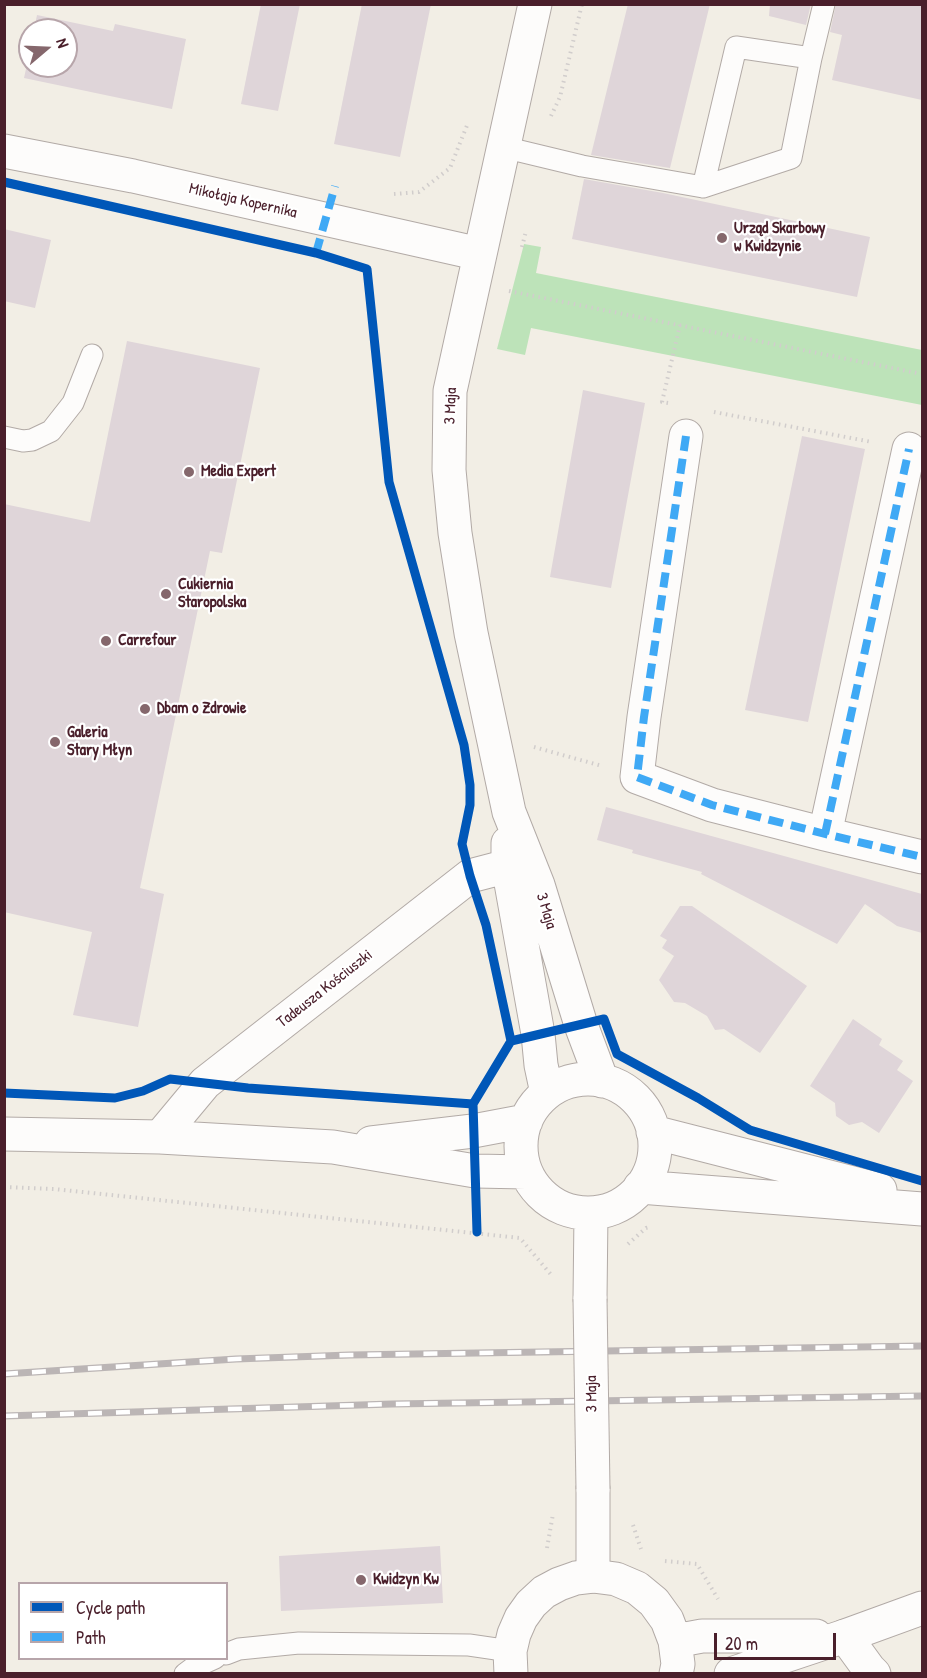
<!DOCTYPE html>
<html>
<head>
<meta charset="utf-8">
<style>
	body { margin:0 }
	#map { position:relative; width:927px; height:1678px; overflow:hidden; background:#f2eee5; font-family:"Patrick Hand",sans-serif }
	canvas { display:block }
	.frame { position:absolute; inset:0; border:6px solid #4a1f2b; pointer-events:none }
	.legend { position:absolute; left:18px; top:1582px; width:210px; height:78px; box-sizing:border-box; background:#fff; border:2px solid #b7a5aa; margin:0; padding:8px 10px; list-style:none; font-size:18px; color:#4a1f2b }
	.legend li { display:flex; align-items:center; gap:12px; height:30px }
	.legend b { width:30px; border:2px solid #b7a5aa }
	.north { position:absolute; left:18px; top:18px; width:60px; height:60px; box-sizing:border-box; background:#fff; border:2px solid #b7a5aa; border-radius:50%; rotate:71deg; font-size:16px; font-weight:700; line-height:24px; text-align:center; color:#4a1f2b }
	.north::after { content:''; display:block; margin:auto; width:21px; height:27px; background:#85676c; clip-path:polygon(50% 0,100% 100%,50% 72%,0 100%) }
	.scale { position:absolute; left:714px; top:1633px; width:122px; height:27px; box-sizing:border-box; border:3px solid #4a1f2b; border-top:0; padding-left:8px; font-size:18px; line-height:21px; white-space:nowrap; color:#4a1f2b; -webkit-text-stroke:4px #fff; paint-order:stroke }
</style>
</head>
<body>
<div id="map">
<canvas width="927" height="1678"></canvas>
<div class="frame"></div>
<ul class="legend">
<li><b style="height:8px;background:#0057b8"></b>Cycle path</li>
<li><b style="height:8px;background:#3fa9f5"></b>Path</li>
</ul>
<div class="north">N</div>
<div class="scale">20 m</div>
</div>
<script>
const c = document.querySelector('canvas').getContext('2d');
c.lineJoin = 'round';
function paint(path, color) { c.fillStyle = color; c.fill(path, 'evenodd'); }
const poly = rows => new Path2D(rows.map(r => 'M' + r).join(''));
function stroke(path, color, width, dash) { c.strokeStyle = color; c.lineWidth = width; c.lineCap = dash ? 'butt' : 'round'; c.setLineDash(dash || []); c.stroke(path); }
function label(font, color, halo, rows, align = 'center') {
  c.font = font + ' "Patrick Hand",sans-serif'; c.lineWidth = 4.5; c.setLineDash([]); c.textBaseline = 'middle'; c.strokeStyle = halo; c.fillStyle = color; for (const [text, x, y, turn = 0] of rows) {
    c.save(); c.translate(x, y); c.rotate((+turn || 0) * Math.PI / 180); c.textAlign = isNaN(turn) ? turn : align; if (halo) c.strokeText(text, 0, 0); c.fillText(text, 0, 0); c.restore();
  }
}
const green = poly([
	[524,244,541,247,536,273,922,350,922,405,531,328,525,355,497,349]
]);
const building = poly([
	[261,4,300,4,278,111,241,104],
	[362,4,431,4,400,157,334,144],
	[628,4,710,4,670,168,591,155],
	[770,4,811,4,806,25,769,16],
	[836,4,922,4,922,100,832,80,842,35,830,32],
	[37,15,113,31,115,24,186,39,172,109,24,78,30,51,30,66,66,66,66,30,34,30],
	[584,179,663,193,870,237,857,297,572,239],
	[4,229,51,240,35,308,4,301],
	[127,341,260,368,222,553,210,551,140,888,164,894,138,1027,73,1015,92,932,4,912,4,504,90,522],
	[583,390,645,403,611,588,550,577],
	[802,436,865,449,808,722,745,710],
	[606,807,922,894,922,933,897,926,865,904,837,944,701,874,702,872,632,853,633,850,597,840],
	[680,906,692,906,807,986,760,1053,724,1029,715,1030,707,1016,685,1003,674,1002,659,980,674,956,662,948,667,940,660,936],
	[853,1019,882,1039,879,1045,903,1061,897,1070,913,1081,879,1133,862,1122,849,1125,836,1116,835,1103,810,1086],
	[440,1546,443,1603,281,1611,279,1556]
]);
const path = poly([
	[551,116,560,97,582,4],
	[394,194,419,192,450,168,468,123],
	[522,247,526,231],
	[509,291,922,374],
	[668,403,662,402,680,325],
	[714,412,872,442],
	[534,747,602,766],
	[4,1187,54,1189,520,1238,553,1277],
	[628,1244,646,1228,650,1227],
	[633,1525,641,1549],
	[547,1548,553,1514],
	[665,1561,697,1564,718,1599]
]);
const service = poly([
	[811,58,824,4],
	[503,147,582,166,703,187,791,158,811,58,736,47,703,187],
	[4,437,23,441,32,440,51,431,73,403,92,355],
	[226,1654,239,1649,299,1643,469,1645,510,1651],
	[185,1674,193,1668,215,1658]
]);
const minor = poly([
	[535,4,450,391,449,470,455,533,471,633,509,812,538,885,581,1025,602,1081],
	[4,151,133,176,480,254],
	[686,436,644,717,637,777,712,805,825,834,922,857],
	[825,834,909,449],
	[508,843,508,866,538,1034,541,1065,547,1093],
	'521 1146a67 67 0 1 1 134 0a67 67 0 1 1-134 0Z',
	[653,1132,880,1190],
	[4,1134,160,1137,333,1147,475,1171,526,1172],
	[160,1137,205,1083,470,876,508,866],
	[371,1143,473,1131,526,1121],
	[640,1187,922,1209],
	[590,1299,591,1213],
	[593,1489,593,1576],
	[845,1636,869,1669,874,1674]
]);
const primary = poly([
	[675,1641,702,1636,816,1636],
	[511,1674,510,1651,514,1634,521,1618,531,1604,544,1592,559,1584,576,1578,593,1576,616,1579,637,1588,654,1602,667,1620,675,1641,678,1664,676,1674],
	[731,1674,845,1636,922,1608]
]);
const rail = poly([
	[4,1374,236,1359,350,1355,922,1346],
	[4,1416,392,1404,922,1396]
]);
const minorBridge = poly([
	[590,1299,593,1489]
]);
const quiet = poly([
	[316,253,335,186],
	[686,436,644,717,637,777,712,805,825,834,922,857],
	[825,834,909,449]
]);
const cycleway = poly([
	[4,182,316,253,367,269,389,482,464,745,470,785,470,805,462,844,470,876,486,925,511,1041],
	[4,1093,115,1098,143,1091,170,1079,248,1088,473,1104,511,1041,604,1019,617,1054,698,1098,750,1130,922,1181],
	[473,1104,477,1232]
]);
const markers = [
	[722,238,6,"#85676c"],
	[189,472,6,"#85676c"],
	[166,594,6,"#85676c"],
	[106,641,6,"#85676c"],
	[145,709,6,"#85676c"],
	[55,742,6,"#85676c"],
	[361,1580,6,"#85676c"]
];
const streetNames = [
	["Mikołaja Kopernika",243,201,13],
	["3 Maja",451,406,-88],
	["3 Maja",546,911,73],
	["Tadeusza Kościuszki",325,989,-38],
	["3 Maja",592,1394,-91]
];
const poiNames = [
	["Urząd Skarbowy",734,229],
	["w Kwidzynie",734,247],
	["Media Expert",201,472],
	["Cukiernia",178,585],
	["Staropolska",178,603],
	["Carrefour",118,641],
	["Dbam o Zdrowie",157,709],
	["Galeria",67,733],
	["Stary Młyn",67,751],
	["Kwidzyn Kw",373,1580]
];
paint(green, '#bde3b9');
paint(building, '#dfd5d9');
stroke(service, '#b2aaa6', 23);
stroke(minor, '#b2aaa6', 35);
stroke(primary, '#b2aaa6', 35);
stroke(path, '#d1cdcc', 4, [1.5, 4.5]);
stroke(service, '#fdfcfb', 21);
stroke(minor, '#fdfcfb', 33);
stroke(primary, '#fdfcfb', 33);
stroke(rail, '#bbb5b5', 7);
stroke(rail, '#fff', 4.5, [14]);
stroke(minorBridge, '#b2aaa6', 35, []);
stroke(minorBridge, '#fdfcfb', 33);
stroke(quiet, '#3fa9f5', 8, [15, 8]);
stroke(cycleway, '#0057b8', 9);
for (const [x, y, r, color] of markers) { const dot = new Path2D(); dot.arc(x, y, r, 0, 2 * Math.PI); c.fillStyle = color; c.fill(dot); stroke(dot, '#fff', 2); }
label('16px', '#4a1f2b', '#fff', streetNames);
label('bold 16px', '#4a1f2b', '#fff', poiNames, 'left');
</script>
</body>
</html>
